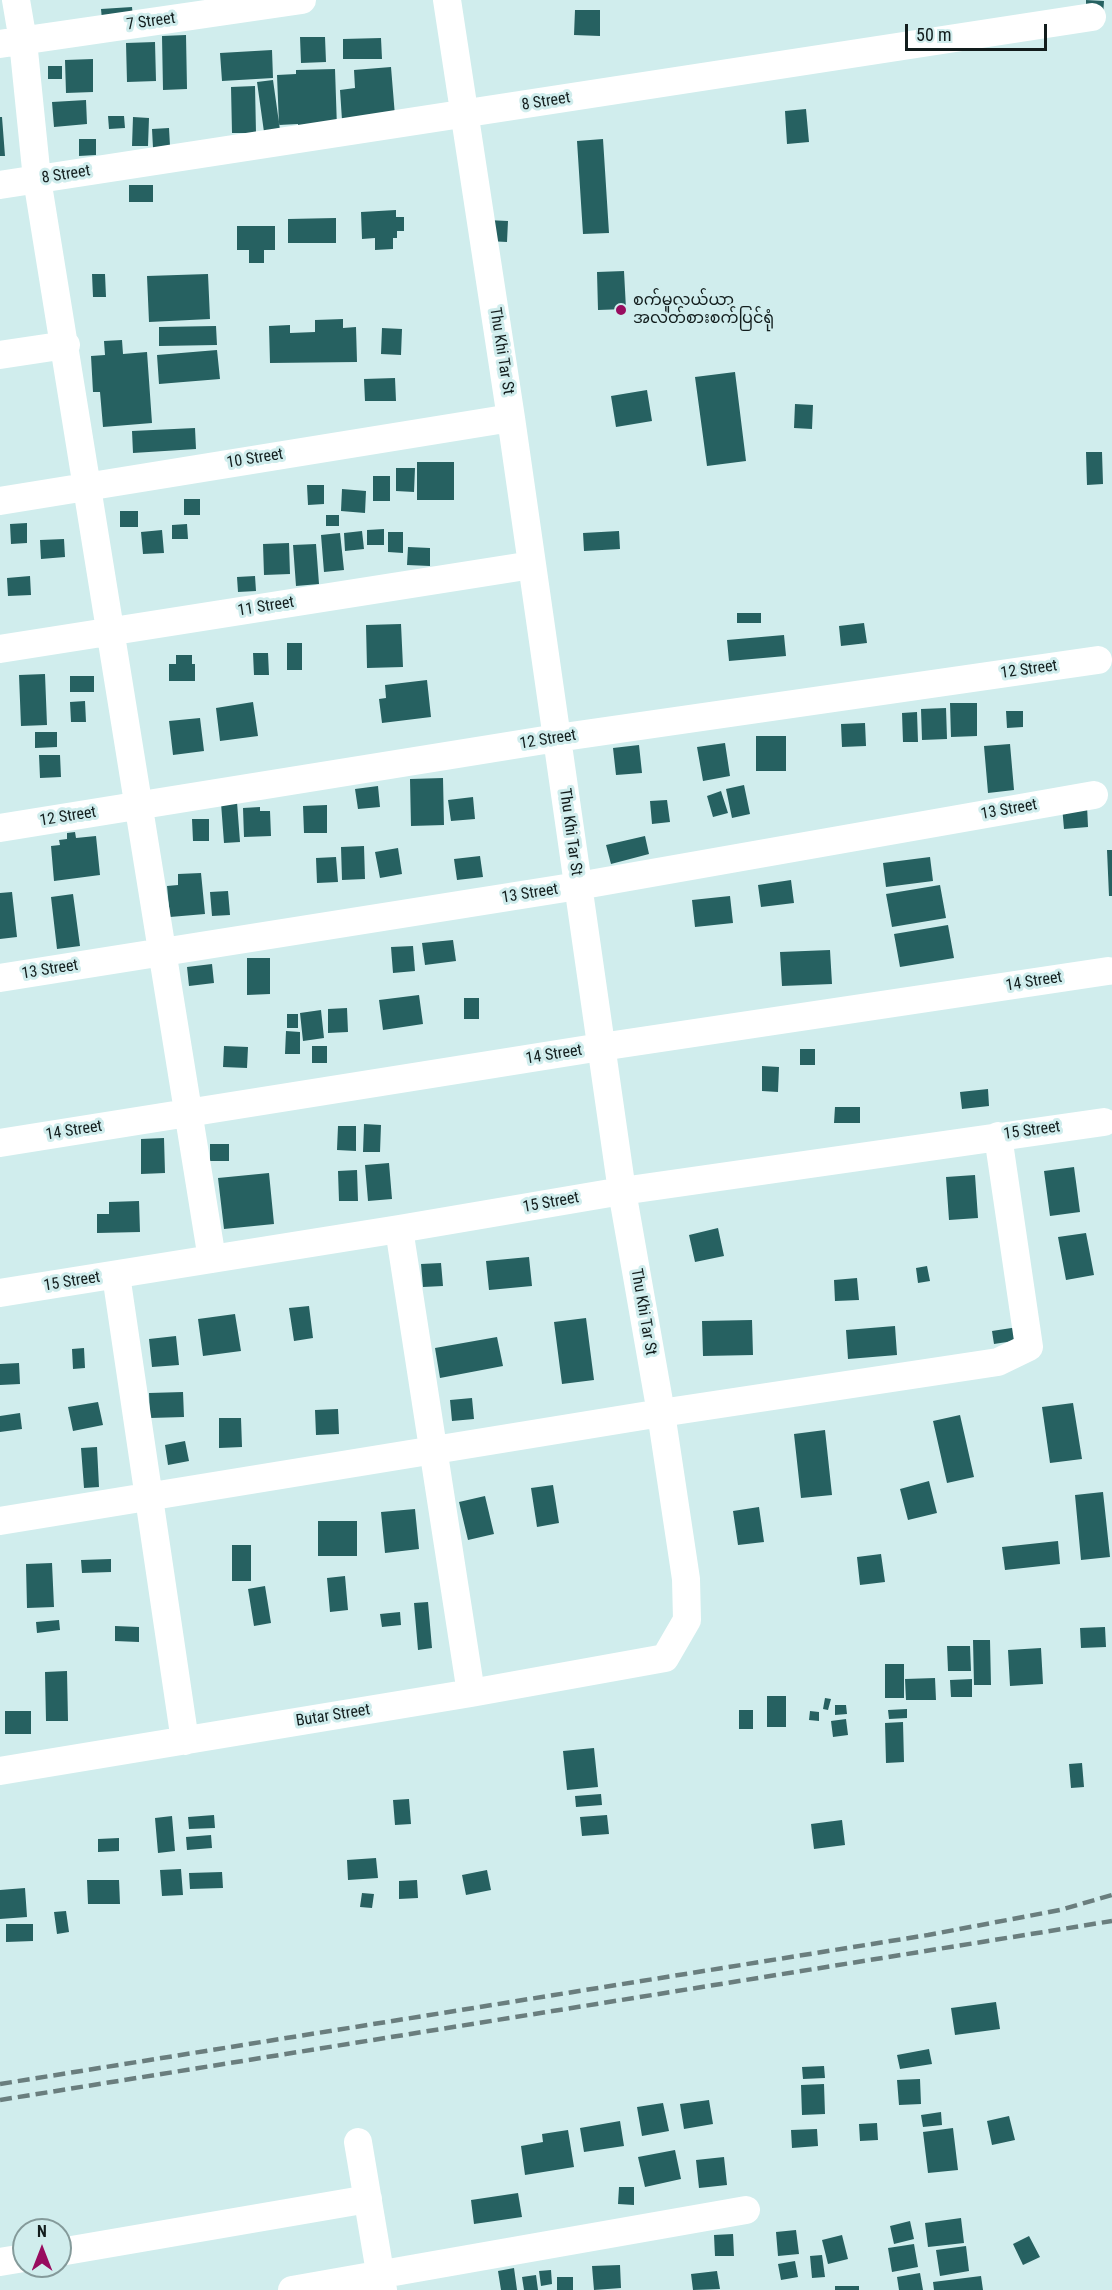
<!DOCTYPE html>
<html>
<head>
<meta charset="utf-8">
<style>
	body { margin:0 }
	#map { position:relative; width:1112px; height:2290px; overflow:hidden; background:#d0eded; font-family:"Roboto Condensed",sans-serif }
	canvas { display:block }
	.north { position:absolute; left:12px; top:2218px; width:60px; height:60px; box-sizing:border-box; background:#d0eded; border:2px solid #849a9a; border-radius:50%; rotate:0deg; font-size:16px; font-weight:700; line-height:24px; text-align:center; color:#121d1d }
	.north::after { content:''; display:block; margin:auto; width:21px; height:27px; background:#980c5f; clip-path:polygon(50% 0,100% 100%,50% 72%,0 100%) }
	.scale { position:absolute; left:905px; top:24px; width:142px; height:27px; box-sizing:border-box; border:3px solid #121d1d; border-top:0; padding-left:8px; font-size:18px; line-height:21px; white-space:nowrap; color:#121d1d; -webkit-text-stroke:4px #d0eded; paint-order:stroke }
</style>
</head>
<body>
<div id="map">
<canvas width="1112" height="2290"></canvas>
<div class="north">N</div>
<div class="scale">50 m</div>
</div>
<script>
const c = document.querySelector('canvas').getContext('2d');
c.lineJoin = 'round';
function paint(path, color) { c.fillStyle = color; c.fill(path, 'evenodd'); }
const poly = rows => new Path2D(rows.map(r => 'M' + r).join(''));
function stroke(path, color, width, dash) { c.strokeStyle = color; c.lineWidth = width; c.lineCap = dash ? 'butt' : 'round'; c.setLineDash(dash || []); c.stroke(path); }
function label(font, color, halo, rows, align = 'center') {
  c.font = font + ' "Roboto Condensed","Noto Sans Myanmar",sans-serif'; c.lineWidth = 6; c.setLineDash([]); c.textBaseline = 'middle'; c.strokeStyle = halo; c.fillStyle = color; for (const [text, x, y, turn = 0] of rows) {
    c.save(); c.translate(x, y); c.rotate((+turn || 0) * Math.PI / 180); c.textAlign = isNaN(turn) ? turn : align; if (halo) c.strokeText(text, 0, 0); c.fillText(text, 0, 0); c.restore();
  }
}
const building = poly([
	[1086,0,1104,1,1103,16,1086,16],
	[132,7,134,28,103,30,101,9],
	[575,10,600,10,600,36,574,35],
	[186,35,187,89,163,90,162,36],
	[300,37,325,37,326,62,301,63],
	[381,38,382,59,343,59,343,39],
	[155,42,156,81,127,82,126,43],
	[272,50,273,78,222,81,220,53],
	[93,59,93,92,66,93,65,60],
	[48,66,62,66,62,79,48,79],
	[391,67,395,116,342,120,340,90,355,88,354,70],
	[335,69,337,128,298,129,298,124,279,125,277,75,296,74,296,70],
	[273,80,280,130,264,132,257,82],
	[255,86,256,133,232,133,231,87],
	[86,100,87,124,54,127,52,102],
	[806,109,809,142,787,144,785,111],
	[108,116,124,116,125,128,109,129],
	[0,117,2,117,5,156,0,156],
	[133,117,149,118,148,146,132,146],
	[169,128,170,146,153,148,152,129],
	[79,139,96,139,96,155,79,156],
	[603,139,609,233,583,234,577,141],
	[129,185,153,185,153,202,129,202],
	[396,210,396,217,404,217,404,231,397,231,397,238,393,238,393,249,375,250,375,238,362,239,361,212],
	[336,218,336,243,288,243,288,219],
	[487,220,508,221,507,242,487,241],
	[237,226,275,226,275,250,264,250,264,263,249,263,249,250,237,250],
	[624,271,626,309,598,310,597,272],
	[92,274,105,274,106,297,93,297],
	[208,274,210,319,149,322,147,276],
	[343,319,343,328,356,327,357,362,270,363,269,326,290,325,290,333,315,332,315,320],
	[216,326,217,345,159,346,159,327],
	[382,328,402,329,401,355,381,354],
	[122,340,123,354,147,352,152,423,103,427,100,392,93,392,91,356,105,355,104,341],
	[217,350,220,379,159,384,157,355],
	[735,372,746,461,707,466,695,377],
	[395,378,396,401,365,401,364,379],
	[647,390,652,421,616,427,611,396],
	[795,404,813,405,812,429,794,428],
	[195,428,196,449,133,453,132,431],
	[1086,452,1102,452,1103,484,1087,485],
	[417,462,454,462,454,500,417,500],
	[396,468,415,468,414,492,396,491],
	[373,476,390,476,390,501,373,501],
	[307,485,324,485,324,504,308,505],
	[342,489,366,491,365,513,341,511],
	[184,499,200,499,200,515,184,515],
	[120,511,138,511,138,527,120,527],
	[326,515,339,515,339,526,326,526],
	[27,523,27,543,11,544,10,524],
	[187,524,188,539,172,539,172,525],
	[384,529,384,545,367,545,367,530],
	[162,530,164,553,143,554,141,532],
	[362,531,364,549,345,551,344,533],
	[619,531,620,549,584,551,583,533],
	[388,532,403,532,403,553,388,552],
	[340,533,344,570,324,572,321,535],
	[64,539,65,557,41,559,40,540],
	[289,543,290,574,264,575,263,544],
	[316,544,319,584,296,586,293,545],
	[408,547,430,548,430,566,407,565],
	[30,576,31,595,8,596,7,578],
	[255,576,256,591,238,592,237,577],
	[737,613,761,613,761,623,737,623],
	[864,623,867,643,841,646,839,626],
	[401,624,403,667,367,668,366,625],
	[784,635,786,656,729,661,727,640],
	[287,643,302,643,302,670,287,670],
	[253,653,268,653,269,675,254,675],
	[176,655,192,655,192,664,195,664,195,681,169,681,169,664,176,664],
	[45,674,47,725,21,726,19,675],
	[70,676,94,676,94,692,70,692],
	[427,680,431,717,382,723,379,699,386,698,385,685],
	[85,701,86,722,71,722,70,702],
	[253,702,258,736,220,741,216,708],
	[950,703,977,703,977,736,951,737],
	[946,708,947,739,922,740,921,709],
	[1006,711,1023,711,1023,727,1007,728],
	[917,712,918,742,903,742,902,713],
	[200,718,204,751,173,755,169,721],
	[865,723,866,746,842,747,841,724],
	[35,732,57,732,57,747,35,748],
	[756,736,786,736,786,771,756,771],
	[725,743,730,776,703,781,697,747],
	[1010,744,1014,790,988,793,984,746],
	[639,745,642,773,616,775,613,748],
	[39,755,60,755,61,777,40,778],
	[443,778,444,825,411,826,410,779],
	[744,785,750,814,732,818,726,789],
	[378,786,380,807,358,809,355,789],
	[721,791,728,813,713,817,707,796],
	[473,797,475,819,451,821,448,800],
	[667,800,670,822,652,824,650,801],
	[237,802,240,842,224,843,221,803],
	[327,805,327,833,304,833,303,806],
	[1087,805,1088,827,1064,829,1062,806],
	[260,807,260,811,270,811,271,836,244,837,243,808],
	[192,819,209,819,209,841,193,841],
	[75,832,76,838,96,836,100,875,54,881,51,846,60,845,59,840,67,839,67,833],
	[645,836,649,854,611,864,606,845],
	[364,846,365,879,342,880,341,847],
	[398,848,402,874,380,878,375,852],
	[1107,850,1112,850,1112,896,1109,896],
	[480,856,483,877,457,880,454,859],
	[336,857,338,882,317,883,316,858],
	[930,857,933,881,886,887,883,863],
	[201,873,205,914,170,917,167,886,178,885,178,874],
	[791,880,794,903,761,907,758,885],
	[940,885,946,918,892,927,886,894],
	[228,891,230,915,212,916,210,892],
	[12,892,17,937,0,939,0,893],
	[73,894,80,946,57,949,51,897],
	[730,896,733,923,695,927,692,900],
	[948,925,954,958,900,967,894,934],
	[453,940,456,961,425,965,422,943],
	[413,946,415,971,393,973,391,947],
	[830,950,832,984,782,986,780,952],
	[247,958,270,958,270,994,247,995],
	[212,964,214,983,189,986,187,967],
	[419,995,423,1024,383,1030,379,1000],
	[464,998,479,998,479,1019,464,1019],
	[347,1008,348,1032,328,1033,328,1009],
	[321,1010,324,1038,303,1041,300,1013],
	[287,1014,298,1014,298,1028,287,1028],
	[286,1031,300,1032,300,1054,285,1054],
	[224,1046,248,1047,247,1068,223,1067],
	[312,1046,327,1046,327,1063,312,1063],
	[800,1049,815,1049,815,1065,800,1065],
	[762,1066,779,1067,778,1092,762,1091],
	[988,1089,989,1106,962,1109,960,1092],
	[835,1107,860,1107,860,1123,834,1123],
	[364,1124,381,1125,380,1152,363,1152],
	[338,1126,356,1126,356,1151,337,1150],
	[164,1138,165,1173,141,1174,141,1139],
	[210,1144,229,1144,229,1161,210,1161],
	[389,1163,392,1199,368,1201,365,1165],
	[1074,1167,1080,1212,1050,1216,1044,1171],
	[357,1170,358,1201,339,1201,338,1171],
	[269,1173,274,1224,224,1229,218,1178],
	[975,1175,978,1218,949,1220,946,1177],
	[139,1201,140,1232,97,1233,97,1214,109,1214,109,1202],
	[718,1228,724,1256,695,1262,689,1235],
	[1086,1233,1094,1275,1066,1280,1058,1237],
	[529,1257,532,1286,489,1290,486,1261],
	[441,1263,443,1286,423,1287,421,1264],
	[927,1266,930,1281,918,1283,916,1268],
	[857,1278,859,1300,835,1301,834,1280],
	[309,1306,313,1338,294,1341,289,1308],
	[235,1314,241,1351,203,1356,198,1319],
	[586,1318,594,1380,562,1384,554,1322],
	[752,1320,753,1355,703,1356,702,1321],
	[895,1326,897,1355,848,1359,846,1330],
	[1018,1327,1020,1340,994,1344,992,1331],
	[176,1336,179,1365,152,1367,149,1339],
	[497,1337,503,1366,440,1378,435,1348],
	[84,1348,85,1368,73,1369,72,1349],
	[19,1363,20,1384,0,1385,0,1364],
	[183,1392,184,1417,150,1418,149,1393],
	[472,1398,474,1419,452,1421,450,1400],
	[98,1402,103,1425,73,1431,68,1407],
	[1073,1403,1082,1459,1050,1463,1042,1407],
	[338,1409,339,1434,316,1435,315,1410],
	[20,1413,22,1429,0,1432,0,1416],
	[960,1415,974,1477,947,1483,933,1421],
	[219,1418,241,1418,242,1447,219,1448],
	[825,1430,832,1495,801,1498,794,1434],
	[185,1441,189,1461,168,1465,165,1445],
	[97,1447,99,1487,84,1488,81,1448],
	[929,1481,937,1513,908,1520,900,1489],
	[553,1485,559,1523,537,1527,531,1488],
	[1103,1492,1110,1557,1081,1560,1075,1495],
	[485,1496,494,1534,468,1540,459,1502],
	[759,1507,764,1542,738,1545,733,1511],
	[415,1509,419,1549,385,1553,381,1512],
	[318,1521,357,1521,357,1556,318,1556],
	[1058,1541,1060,1564,1005,1570,1002,1547],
	[232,1545,251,1545,251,1581,232,1581],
	[881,1554,885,1582,860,1585,857,1557],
	[111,1559,111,1572,82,1573,81,1560],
	[52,1563,54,1607,27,1608,26,1564],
	[345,1576,348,1610,330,1612,327,1578],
	[265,1586,271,1623,254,1626,248,1589],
	[428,1602,432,1648,418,1650,414,1603],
	[400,1612,401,1625,382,1627,380,1614],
	[59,1620,60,1630,37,1633,36,1622],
	[115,1626,139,1627,139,1642,115,1641],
	[1105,1627,1106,1647,1081,1648,1080,1628],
	[973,1640,990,1640,991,1685,974,1685],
	[947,1646,970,1646,971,1671,948,1671],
	[1041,1648,1043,1684,1010,1686,1008,1650],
	[885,1664,904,1664,904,1698,885,1698],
	[67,1671,68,1721,46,1721,45,1672],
	[935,1678,936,1700,906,1700,905,1679],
	[972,1679,972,1697,951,1697,950,1680],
	[767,1696,786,1696,786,1727,767,1727],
	[825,1698,831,1699,828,1710,823,1709],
	[835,1705,846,1705,847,1714,835,1715],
	[907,1709,907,1718,889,1719,888,1710],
	[739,1710,753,1710,753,1729,739,1729],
	[5,1711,31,1711,31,1734,5,1734],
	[810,1711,819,1712,819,1721,809,1720],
	[846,1719,848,1735,833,1737,831,1721],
	[903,1722,904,1762,886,1763,885,1723],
	[594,1748,598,1787,567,1790,563,1751],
	[1082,1763,1084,1787,1071,1788,1069,1764],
	[601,1794,602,1805,576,1807,575,1796],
	[409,1799,411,1824,395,1825,393,1800],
	[214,1815,215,1828,189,1829,188,1817],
	[607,1815,609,1834,582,1836,580,1817],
	[172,1816,175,1851,158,1853,155,1818],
	[842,1820,845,1845,814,1849,811,1824],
	[211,1835,212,1848,187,1850,186,1837],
	[119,1838,119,1851,98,1852,98,1839],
	[376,1858,378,1878,348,1880,347,1860],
	[181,1869,183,1895,162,1896,160,1870],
	[487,1870,491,1890,466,1895,462,1875],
	[222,1872,223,1888,190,1889,189,1873],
	[87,1880,119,1880,120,1904,88,1904],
	[417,1880,418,1898,399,1899,399,1881],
	[25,1888,27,1917,0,1919,0,1890],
	[362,1893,374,1894,372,1908,360,1907],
	[66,1911,69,1932,57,1934,54,1912],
	[6,1924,33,1924,33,1941,6,1942],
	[996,2002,1000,2029,955,2035,951,2008],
	[929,2049,932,2064,900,2069,897,2055],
	[824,2066,825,2078,803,2079,802,2067],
	[920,2079,921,2104,899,2105,897,2080],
	[824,2084,825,2114,802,2115,801,2085],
	[709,2100,713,2124,684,2129,680,2104],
	[663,2103,669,2131,642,2136,637,2107],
	[941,2112,942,2125,923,2127,921,2115],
	[1009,2116,1015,2140,992,2145,987,2121],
	[620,2121,624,2146,584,2152,580,2128],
	[877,2123,878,2140,860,2141,859,2124],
	[953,2128,958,2170,928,2173,923,2132],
	[817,2129,818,2146,792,2148,791,2130],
	[568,2130,574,2167,525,2175,521,2146,543,2142,542,2134],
	[675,2150,681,2179,645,2187,638,2157],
	[724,2157,727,2185,699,2188,696,2160],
	[619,2187,634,2187,634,2205,618,2204],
	[518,2193,522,2217,474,2224,471,2200],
	[961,2218,964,2243,928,2247,925,2223],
	[910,2221,914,2239,894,2244,890,2226],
	[796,2230,799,2254,778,2256,776,2232],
	[733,2234,734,2256,715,2256,714,2235],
	[842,2235,848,2259,828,2264,822,2240],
	[1029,2236,1040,2257,1023,2265,1013,2244],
	[914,2244,918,2267,892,2272,888,2248],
	[966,2246,969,2271,940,2276,936,2250],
	[822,2255,825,2277,812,2278,810,2256],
	[795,2261,798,2277,781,2280,778,2264],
	[620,2265,621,2288,594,2290,592,2266],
	[514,2268,517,2290,501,2290,498,2271],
	[551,2270,552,2284,541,2286,539,2271],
	[717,2271,720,2289,693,2290,691,2274],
	[920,2273,923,2290,899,2290,897,2277],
	[536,2275,538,2290,524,2290,522,2277],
	[981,2276,983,2290,934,2290,933,2282],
	[557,2277,573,2277,573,2290,557,2290],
	[835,2286,859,2286,859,2290,835,2290]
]);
const minor = poly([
	[16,0,23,41,37,179,212,1259],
	[0,44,302,0],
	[0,185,1092,17],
	[0,355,66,345],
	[0,501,511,418],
	[0,649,532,565],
	[0,828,557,738,1098,660],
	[0,978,578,886,1094,795],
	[0,1143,601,1047,1108,971],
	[399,1229,471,1693],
	[116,1275,185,1741],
	[0,1293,399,1229,622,1191,1104,1122],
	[0,1521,661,1413,998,1362,1029,1347,998,1136],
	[0,1771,471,1693,665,1658,687,1620,686,1579,661,1413,622,1191,511,418,447,0],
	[358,2142,383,2290],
	[60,2252,368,2199],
	[0,2262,24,2258],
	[292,2290,746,2210]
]);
const rail = poly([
	[0,2084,928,1935,1060,1910,1112,1895],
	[0,2100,1112,1921]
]);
const markers = [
	[621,310,6,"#980c5f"]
];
const streetNames = [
	["7 Street",151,22,-8],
	["8 Street",546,102,-9],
	["8 Street",66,175,-9],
	["Thu Khi Tar St",501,351,81],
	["10 Street",255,459,-9],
	["11 Street",266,607,-9],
	["12 Street",1029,670,-8],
	["12 Street",548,740,-9],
	["13 Street",1009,810,-10],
	["12 Street",68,817,-9],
	["Thu Khi Tar St",570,832,82],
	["13 Street",530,894,-9],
	["13 Street",50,970,-9],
	["14 Street",1034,982,-9],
	["14 Street",554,1055,-9],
	["14 Street",74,1131,-9],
	["15 Street",1032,1131,-8],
	["15 Street",551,1203,-10],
	["15 Street",72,1282,-9],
	["Thu Khi Tar St",643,1312,80],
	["Butar Street",333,1716,-9]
];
const poiNames = [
	["စက်မှုလယ်ယာ",633,301],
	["အလတ်စားစက်ပြင်ရုံ",633,319]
];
paint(building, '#266161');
stroke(minor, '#fff', 28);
stroke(rail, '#6a7e7e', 4.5, [12, 6]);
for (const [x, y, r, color] of markers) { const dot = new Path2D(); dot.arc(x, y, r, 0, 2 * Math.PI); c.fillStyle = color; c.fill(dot); stroke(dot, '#d0eded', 2); }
label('16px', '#121d1d', '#d0eded', streetNames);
label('16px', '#121d1d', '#d0eded', poiNames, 'left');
</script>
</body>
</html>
